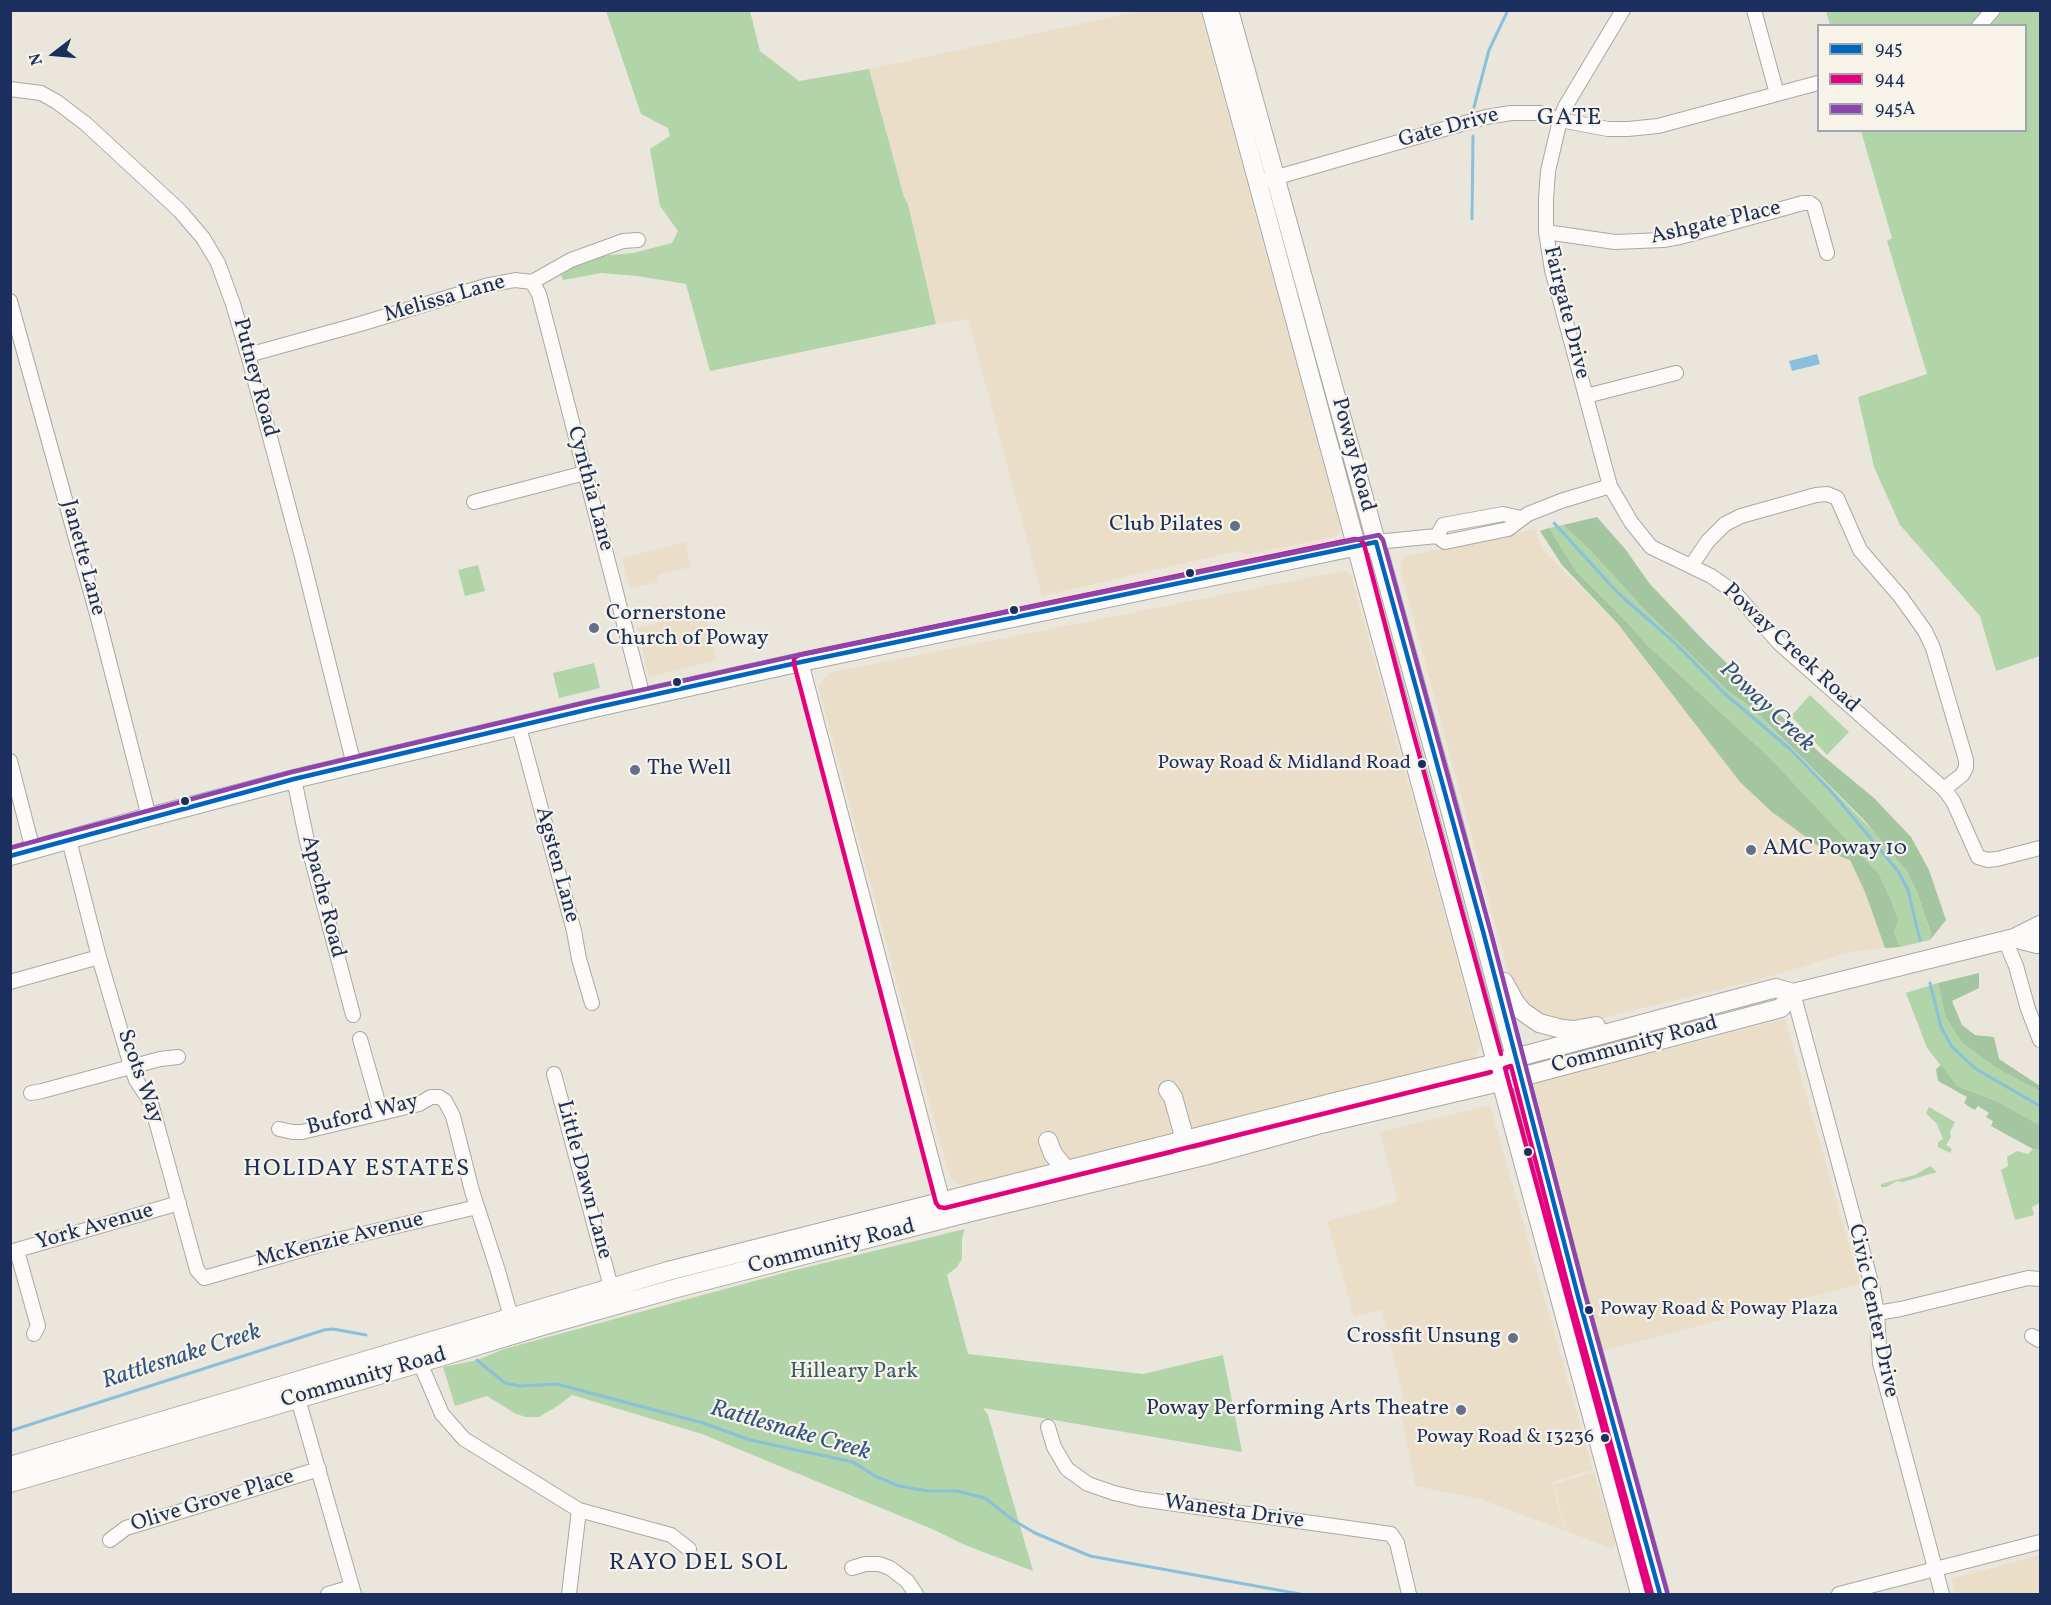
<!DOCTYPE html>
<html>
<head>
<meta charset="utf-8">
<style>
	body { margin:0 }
	#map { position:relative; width:2051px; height:1605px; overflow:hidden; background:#ebe6db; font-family:Vollkorn,serif }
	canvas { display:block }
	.frame { position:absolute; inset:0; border:12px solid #1b2f5e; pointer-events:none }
	.legend { position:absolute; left:1817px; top:24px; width:210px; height:108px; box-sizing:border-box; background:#f7f3e8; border:2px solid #9fa5b1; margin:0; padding:8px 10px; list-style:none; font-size:18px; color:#1b2f5e }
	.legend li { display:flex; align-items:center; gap:12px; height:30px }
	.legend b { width:30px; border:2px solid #9fa5b1 }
	.north { position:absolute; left:24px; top:24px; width:60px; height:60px; -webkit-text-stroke:4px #f7f3e8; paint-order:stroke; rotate:254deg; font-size:16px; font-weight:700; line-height:24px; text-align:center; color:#1b2f5e }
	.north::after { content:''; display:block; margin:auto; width:21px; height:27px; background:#1b2f5e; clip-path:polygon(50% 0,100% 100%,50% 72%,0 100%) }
</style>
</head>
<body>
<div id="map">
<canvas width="2051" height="1605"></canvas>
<div class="frame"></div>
<ul class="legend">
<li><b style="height:8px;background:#0065bd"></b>945</li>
<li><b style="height:8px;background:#e5007d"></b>944</li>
<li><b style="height:8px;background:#8e44ad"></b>945A</li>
</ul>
<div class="north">N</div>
</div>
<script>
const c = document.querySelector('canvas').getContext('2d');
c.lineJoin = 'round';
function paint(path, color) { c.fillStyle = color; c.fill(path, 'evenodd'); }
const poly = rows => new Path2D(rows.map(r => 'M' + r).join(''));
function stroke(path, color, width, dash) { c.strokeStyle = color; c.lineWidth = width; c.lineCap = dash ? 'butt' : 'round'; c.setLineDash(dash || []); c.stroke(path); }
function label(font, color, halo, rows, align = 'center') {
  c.font = font + ' Vollkorn,serif'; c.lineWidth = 4.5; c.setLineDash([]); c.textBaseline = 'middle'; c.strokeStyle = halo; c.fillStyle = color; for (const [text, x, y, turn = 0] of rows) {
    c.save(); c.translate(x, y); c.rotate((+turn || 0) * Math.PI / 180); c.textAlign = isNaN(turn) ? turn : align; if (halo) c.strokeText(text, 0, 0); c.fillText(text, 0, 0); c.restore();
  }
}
const built = poly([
	[1141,11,1200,11,1340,526,1338,532,1333,537,1248,554,1237,551,1042,596,968,319,936,324,908,204,904,197,869,69],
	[1536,529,1542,549,1618,624,1850,860,1865,892,1885,948,1850,952,1762,979,1582,1023,1552,1021,1528,1007,1510,980,1400,568,1401,560,1406,556],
	[685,542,691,567,658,575,658,582,630,589,622,558],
	[1342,571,1347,571,1351,575,1476,1029,1480,1047,1474,1058,966,1186,957,1183,950,1177,916,1055,819,689,820,683,829,673],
	[705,610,717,660,649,677,637,628],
	[1785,1019,1860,1284,1602,1351,1530,1084],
	[1490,1105,1593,1470,1552,1482,1565,1531,1480,1499,1415,1486,1401,1413,1407,1411,1382,1310,1354,1317,1327,1221,1398,1202,1380,1132],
	[1594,1472,1616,1545,1612,1549,1566,1531,1554,1484],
	[2040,1555,2040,1594,1956,1594,1951,1579]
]);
const green = poly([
	[606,11,750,11,760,51,799,81,869,69,904,197,908,204,936,324,710,371,686,284,637,276,601,273,563,280,560,273,600,256,633,253,672,243,678,231,660,206,650,149,670,136,668,128,641,114],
	[1826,11,2040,11,2040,656,1996,671,1980,616,1900,525,1874,467,1858,397,1927,374,1887,241,1892,238,1861,131,2026,130,2026,26,1830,25],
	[1563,525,1591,551,1645,610,1728,691,1752,708,1886,844,1907,871,1917,892,1931,935,1930,940,1900,947,1894,933,1898,921,1894,907,1879,874,1769,757,1647,645,1625,620,1576,571,1549,528],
	[478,565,485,591,465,596,458,570],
	[594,663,600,688,559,698,553,673],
	[1810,695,1849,732,1827,755,1791,716],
	[1938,983,1945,1016,1962,1043,1998,1069,2040,1091,2040,1128,1996,1101,1957,1086,1927,1048,1906,993],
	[1929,1107,1955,1122,1950,1132,1951,1137,1946,1145,1952,1149,1950,1153,1938,1147,1938,1142,1943,1139,1937,1124,1926,1113],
	[2033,1149,2040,1150,2040,1203,2032,1207,2034,1215,2015,1220,2001,1170,2008,1166,2007,1157,2017,1151,2028,1154],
	[1930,1166,1937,1172,1903,1182,1897,1181,1886,1187,1881,1187,1881,1184,1915,1175],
	[965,1229,962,1238,962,1259,957,1267,947,1275,968,1354,1143,1374,1223,1355,1242,1452,983,1408,988,1415,1033,1571,965,1545,932,1529,702,1434,572,1395,556,1407,539,1417,526,1417,516,1414,487,1396,455,1406,443,1367,477,1360,504,1349,791,1271]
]);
const forest = poly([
	[1597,517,1626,550,1649,583,1708,645,1822,755,1874,798,1911,837,1929,870,1946,920,1930,940,1931,934,1917,892,1907,871,1864,820,1752,708,1728,691,1645,610,1591,551,1563,525],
	[1549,528,1576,571,1625,620,1647,645,1769,757,1879,874,1894,907,1898,921,1894,933,1900,947,1885,948,1865,892,1850,860,1825,851,1772,812,1740,782,1618,624,1562,565,1540,531],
	[1979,973,1979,988,1952,1001,1962,1025,1975,1035,1994,1037,1999,1059,2040,1086,2040,1091,1998,1069,1962,1043,1945,1016,1938,983],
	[1941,1065,1957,1086,1996,1101,2040,1126,2040,1150,2033,1149,1991,1126,1993,1121,1986,1117,1989,1113,1978,1106,1975,1110,1968,1106,1964,1103,1967,1097,1938,1081,1936,1069]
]);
const water = poly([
	[1817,354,1820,364,1792,371,1789,361]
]);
const stream = poly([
	[1474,107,1489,50,1508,10],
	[1472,219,1473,136],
	[1554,523,1618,593,1674,642,1724,693,1790,749,1830,790,1898,871,1908,890,1920,940],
	[1930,983,1941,1027,1952,1047,1976,1069,2040,1106],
	[477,1360,505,1383,520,1386,557,1384,703,1423,750,1440,853,1462,875,1476,899,1486,928,1491,957,1491,985,1498,1013,1520,1035,1533,1090,1556,1300,1594],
	[10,1431,324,1330,333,1329,366,1335]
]);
const minor = poly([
	[1623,10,1565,107,1560,120,1548,171,1546,199,1546,232,1552,270,1610,486,1631,522,1651,547,1711,576,1734,592,1779,643,1944,789,1953,801,1978,857,1988,860,1997,859,2040,848],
	[1754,10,1777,94],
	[1979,26,1993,10],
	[10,89,41,93,57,102,86,124,180,211,203,238,218,263,233,304,248,355,302,557,354,765],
	[1267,180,1486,117,1511,113,1540,113,1560,120,1608,129,1628,129,1658,126,1818,83],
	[1546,232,1615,242,1663,240,1680,237,1803,203,1810,203,1814,206,1827,253],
	[532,282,539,294,643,697],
	[10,301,98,618,149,817],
	[248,355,360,324,489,285,515,280,532,282,571,260,623,241,638,240],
	[1586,396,1676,373],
	[474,502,585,473],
	[1437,536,1443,525,1503,514,1521,518],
	[1376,542,1437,536,1445,542,1508,529,1528,514,1561,501,1610,486],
	[1691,566,1708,541,1725,524,1741,516,1816,495,1827,494,1837,498,1860,550,1900,596,1925,631,1933,648,1966,760,1966,768,1962,775,1944,789],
	[801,662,945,1210],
	[519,727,574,931,579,959,592,1003],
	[10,761,33,850],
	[294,779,307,841,353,1015],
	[69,840,99,957,131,1066,136,1080,151,1103,197,1270,204,1278,333,1241,477,1207],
	[2005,940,2016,966,2028,1009,2040,1040],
	[10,982,99,957],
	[1793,993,1872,1286,1877,1313,1880,1363,1942,1594],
	[360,1039,381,1113],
	[554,1074,611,1287],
	[31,1093,42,1091,160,1059,178,1057],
	[279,1129,293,1132,302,1132,419,1104,431,1097,439,1097,445,1101,453,1116,472,1191,498,1271,511,1317],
	[17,1251,38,1326,34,1334],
	[10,1252,179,1203],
	[1877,1313,1901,1309,2028,1278,2040,1279],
	[2032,1336,2039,1340],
	[420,1363,442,1414,464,1439,579,1510,671,1535,689,1549],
	[296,1392,354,1594],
	[1048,1427,1054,1447,1067,1469,1088,1484,1114,1493,1140,1499,1391,1534,1397,1543,1409,1594],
	[110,1540,126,1528,319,1469],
	[852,1568,865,1564,879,1564,890,1568,907,1581,916,1594],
	[328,1594,352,1587],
	[569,1594,579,1510],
	[1839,1594,2040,1542]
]);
const major = poly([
	[1211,10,1640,1594],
	[1229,10,1451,813,1578,1296,1660,1594],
	[10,856,149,817,294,779,594,708,801,662,1368,544],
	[2014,938,2037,944,2040,943],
	[1504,982,1515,1002,1522,1011,1539,1023,1562,1029,1574,1030,1596,1026],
	[1168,1090,1173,1097,1182,1129,1184,1147,1182,1151],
	[1048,1141,1053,1154,1066,1170],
	[10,1466,668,1271,1339,1101,1496,1063,1776,988,1793,993,2014,938,2040,925],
	[10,1483,420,1363,546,1325,677,1288,963,1214,1204,1156,1317,1125,1521,1077,1781,1008,1793,993]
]);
const bus1 = poly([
	[10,856,294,779,594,708,801,662,1376,542,1484,935,1578,1296,1660,1594]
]);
const bus2 = poly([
	[1491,1072,945,1208,939,1207,936,1203,794,664,794,658,799,655,1355,539,1361,540,1364,544,1410,721,1501,1054],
	[1647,1592,1505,1068,1511,1066,1571,1298,1652,1594]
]);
const bus3 = poly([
	[10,848,292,772,592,701,799,655,1379,535,1383,540,1491,933,1585,1294,1667,1592]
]);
const markers = [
	[1235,526,6,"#646f8a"],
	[1190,573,5,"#1b2f5e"],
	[1014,610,5,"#1b2f5e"],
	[594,628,6,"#646f8a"],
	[677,682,5,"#1b2f5e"],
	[1422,764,5,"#1b2f5e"],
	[635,770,6,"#646f8a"],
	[185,801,5,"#1b2f5e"],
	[1751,850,6,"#646f8a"],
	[1528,1152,5,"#1b2f5e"],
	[1589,1310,5,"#1b2f5e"],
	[1513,1338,6,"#646f8a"],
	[1461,1410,6,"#646f8a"],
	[1605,1438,5,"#1b2f5e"]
];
const busNames = [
	["Poway Road & Midland Road",1411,764],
	["Poway Road & Poway Plaza",1600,1310,"left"],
	["Poway Road & 13236",1594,1438]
];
const streetNames = [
	["Gate Drive",1449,129,-15],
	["Ashgate Place",1716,224,-13],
	["Melissa Lane",445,300,-16],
	["Fairgate Drive",1565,313,76],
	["Putney Road",254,378,75],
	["Poway Road",1352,455,75],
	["Cynthia Lane",589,489,75],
	["Janette Lane",82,558,75],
	["Poway Creek Road",1790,649,43],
	["Agsten Lane",556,865,75],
	["Apache Road",322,897,76],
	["Community Road",1635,1046,-15],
	["Scots Way",139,1077,70],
	["Buford Way",363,1116,-14],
	["Little Dawn Lane",583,1180,75],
	["York Avenue",95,1228,-16],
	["McKenzie Avenue",340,1241,-14],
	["Community Road",832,1248,-14],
	["Civic Center Drive",1872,1311,78],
	["Community Road",364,1379,-16],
	["Olive Grove Place",213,1502,-17],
	["Wanesta Drive",1234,1513,8]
];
const poiNames = [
	["Club Pilates",1223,526],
	["Cornerstone",606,615,"left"],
	["Church of Poway",606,640,"left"],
	["The Well",647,770,"left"],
	["AMC Poway 10",1763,850,"left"],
	["Crossfit Unsung",1501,1338],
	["Poway Performing Arts Theatre",1449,1410]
];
const parkNames = [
	["Hilleary Park",854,1373]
];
const neighbourhoodNames = [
	["GATE",1570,120],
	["HOLIDAY ESTATES",357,1171],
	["RAYO DEL SOL",699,1565]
];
const waterNames = [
	["Poway Creek",1766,708,43],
	["Rattlesnake Creek",182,1358,-18],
	["Rattlesnake Creek",790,1432,16]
];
paint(built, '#ebdec9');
paint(green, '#b1d4a9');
paint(forest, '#a3c59f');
paint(water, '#8ac0db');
stroke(stream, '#8ac0db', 3);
stroke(minor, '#a8a8a7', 16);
stroke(major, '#a8a8a7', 20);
stroke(minor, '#fcfbfa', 14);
stroke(major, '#fcfbfa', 18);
stroke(bus1, '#0065bd', 4.5);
stroke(bus2, '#e5007d', 4.5);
stroke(bus3, '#8e44ad', 4.5);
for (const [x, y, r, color] of markers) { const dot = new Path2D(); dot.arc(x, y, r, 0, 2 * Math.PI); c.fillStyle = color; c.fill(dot); stroke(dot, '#f7f3e8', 2); }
label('20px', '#1b2f5e', '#f7f3e8', busNames, 'right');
label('22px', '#1b2f5e', '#f7f3e8', streetNames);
label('22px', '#1b2f5e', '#f7f3e8', poiNames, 'right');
label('22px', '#3a5c68', '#f7f3e8', parkNames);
c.letterSpacing = '1.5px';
label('24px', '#1b2f5e', '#f7f3e8', neighbourhoodNames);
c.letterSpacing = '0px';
label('italic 24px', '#305584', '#f7f3e8', waterNames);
</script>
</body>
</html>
